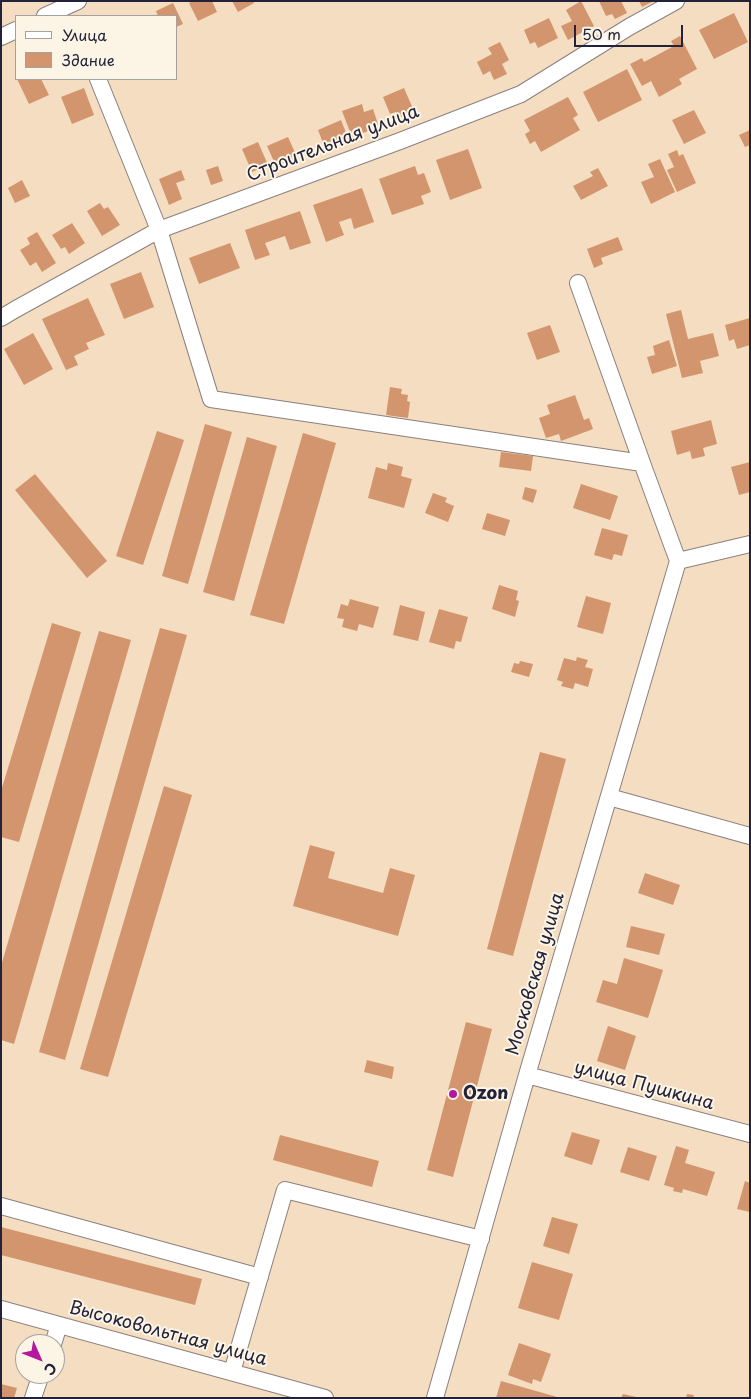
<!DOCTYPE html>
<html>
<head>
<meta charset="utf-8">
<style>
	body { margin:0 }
	#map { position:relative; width:751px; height:1399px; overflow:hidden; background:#f4ddc0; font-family:"Playpen Sans",sans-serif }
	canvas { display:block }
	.frame { position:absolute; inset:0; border:2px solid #22223b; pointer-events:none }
	.legend { position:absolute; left:15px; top:15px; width:162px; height:65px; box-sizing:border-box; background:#fcf5e5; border:1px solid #a5a1a1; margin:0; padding:6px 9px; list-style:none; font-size:15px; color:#22223b }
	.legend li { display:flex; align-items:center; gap:10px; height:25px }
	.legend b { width:25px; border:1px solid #a5a1a1 }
	.north { position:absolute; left:15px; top:1334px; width:50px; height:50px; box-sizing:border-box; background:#fcf5e5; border:1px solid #a5a1a1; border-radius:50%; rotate:134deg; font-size:14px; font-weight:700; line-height:20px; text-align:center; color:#22223b }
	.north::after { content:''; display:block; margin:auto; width:18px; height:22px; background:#b5179e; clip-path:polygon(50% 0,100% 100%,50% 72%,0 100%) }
	.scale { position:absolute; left:574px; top:25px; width:109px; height:22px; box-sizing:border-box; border:2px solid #22223b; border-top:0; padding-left:6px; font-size:15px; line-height:18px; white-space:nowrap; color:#22223b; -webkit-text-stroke:4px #fcf5e5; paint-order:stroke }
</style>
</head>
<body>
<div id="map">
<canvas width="751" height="1399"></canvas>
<div class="frame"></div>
<ul class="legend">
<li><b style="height:6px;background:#fff"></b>Улица</li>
<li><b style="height:14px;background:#d3956d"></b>Здание</li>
</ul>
<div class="north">С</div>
<div class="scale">50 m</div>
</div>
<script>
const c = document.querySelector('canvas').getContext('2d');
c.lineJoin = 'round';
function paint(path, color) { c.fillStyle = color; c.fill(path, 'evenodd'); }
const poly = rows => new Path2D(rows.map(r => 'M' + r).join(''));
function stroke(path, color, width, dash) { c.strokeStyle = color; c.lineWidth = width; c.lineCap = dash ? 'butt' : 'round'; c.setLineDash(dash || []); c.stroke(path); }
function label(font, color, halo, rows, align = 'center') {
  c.font = font + ' "Playpen Sans",sans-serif'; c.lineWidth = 4; c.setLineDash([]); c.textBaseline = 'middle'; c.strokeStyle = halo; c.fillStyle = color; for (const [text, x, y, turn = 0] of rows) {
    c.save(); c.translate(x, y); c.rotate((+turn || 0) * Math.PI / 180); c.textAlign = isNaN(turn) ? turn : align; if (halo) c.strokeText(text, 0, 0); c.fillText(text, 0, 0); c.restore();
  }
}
const building = poly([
	[193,1,212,1,217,12,198,21,189,3],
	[232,1,253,1,254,3,238,12],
	[581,1,594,26,568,40,561,26,572,21,566,10],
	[599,1,621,1,627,13,615,19,612,14,606,16],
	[639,1,654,1,642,7],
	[173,3,183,24,176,27,176,16,158,16,156,11],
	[734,13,748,42,714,59,699,30],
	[549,18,558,38,538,48,535,42,530,44,524,30],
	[680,36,697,69,679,79,682,84,659,97,651,81,642,86,630,64,642,58,644,62,674,46,671,41],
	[500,42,509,60,502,64,507,74,494,80,490,71,483,75,477,62,492,54,488,48],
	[627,69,642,100,598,122,583,92],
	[17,79,41,79,49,95,29,104],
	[84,88,94,115,72,124,61,97],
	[404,88,414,111,399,118,396,112,390,114,383,97],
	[568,97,578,115,573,118,580,130,541,152,535,141,530,144,525,134,530,131,524,120],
	[362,104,364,112,373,109,379,127,352,137,342,111],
	[694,110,706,133,684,144,672,120],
	[341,120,348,138,325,148,318,130],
	[750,130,750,145,745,147,739,135],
	[288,137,297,157,276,166,267,146],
	[258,142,268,165,252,172,242,149],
	[468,149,482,188,450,200,436,160],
	[677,150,679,156,683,154,696,183,677,192,667,170,674,167,668,154],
	[660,159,675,192,651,204,641,182,654,177,648,164],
	[218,166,223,181,211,185,206,170],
	[415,166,418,175,424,173,431,192,421,196,424,204,392,215,379,179],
	[598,168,608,186,581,200,573,186,593,176,590,172],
	[181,170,185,180,176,183,182,199,169,205,159,179],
	[22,180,30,196,15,203,8,188],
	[362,188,374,222,354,229,351,218,339,222,344,235,326,242,313,205],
	[100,203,104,209,108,207,120,225,102,236,87,211],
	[300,211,311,243,290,250,285,236,265,243,270,255,255,260,245,230],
	[72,223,85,243,69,254,65,247,61,249,52,235],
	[37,232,56,263,42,272,36,262,30,266,20,250,30,244,27,238],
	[618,237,623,250,601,258,603,264,594,268,587,249],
	[230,243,240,268,199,284,189,258],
	[141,272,154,307,124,319,110,284],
	[88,298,105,335,86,343,89,349,74,356,78,365,66,370,42,319],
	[681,310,688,339,713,333,719,356,700,361,703,373,682,378,666,314],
	[750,318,750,345,737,349,734,339,729,341,725,325],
	[550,325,560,352,537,360,527,333],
	[33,333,53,369,24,385,4,349],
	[669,340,677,366,652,374,647,357,655,355,653,346],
	[390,387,402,389,401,394,408,395,407,401,410,402,408,418,386,415],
	[575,395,584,420,589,418,593,429,561,441,559,434,546,438,539,418,550,414,547,405],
	[711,420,717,444,703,448,705,456,692,459,690,451,677,455,671,431],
	[205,424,232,432,188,584,162,576],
	[157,431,184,440,143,565,116,556],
	[303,433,336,443,284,624,250,615],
	[247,437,277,446,234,601,203,592],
	[501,452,533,456,531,471,499,467],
	[750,462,750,492,739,495,731,467],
	[388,463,403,467,401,476,412,479,404,508,368,498,376,467,387,470],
	[35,474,107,561,87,578,15,490],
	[581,484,618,496,610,520,573,508],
	[525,487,537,490,533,503,522,499],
	[433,493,447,498,445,502,454,506,448,522,425,513],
	[487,513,510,520,505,536,482,529],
	[602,528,628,535,622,556,614,554,612,560,594,555],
	[499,585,518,591,516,600,519,601,515,617,492,609],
	[586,596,611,603,603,634,577,627],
	[350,599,379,607,373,628,359,624,357,631,342,627,344,619,337,618,341,604,348,606],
	[400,605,425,612,418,641,393,635],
	[439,609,468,617,461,642,456,641,454,649,429,642],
	[52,623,81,632,19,842,1,837,1,791],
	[160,628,187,635,65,1060,39,1052],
	[99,631,131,640,14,1044,1,1040,1,966],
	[577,657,588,660,585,667,593,669,588,687,575,683,573,689,561,686,563,682,557,680,564,658,576,661],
	[520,661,533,664,529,677,511,672,514,663,519,664],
	[540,752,566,759,513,956,487,949],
	[164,786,192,795,108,1077,80,1069],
	[310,845,335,852,328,878,383,893,390,868,415,875,398,936,293,906],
	[645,873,680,885,673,905,638,893],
	[631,926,665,934,659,955,626,947],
	[624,958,663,970,648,1018,596,1002,603,980,617,984],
	[466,1022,492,1029,453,1177,427,1170],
	[608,1026,636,1036,625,1070,597,1061],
	[367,1060,394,1067,392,1079,364,1072],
	[572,1132,600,1140,592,1165,564,1156],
	[280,1135,379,1161,372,1187,273,1160],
	[676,1146,689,1150,685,1163,715,1172,707,1196,683,1189,682,1193,673,1191,674,1188,664,1185],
	[628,1147,657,1156,649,1181,620,1172],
	[745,1181,750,1183,750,1212,737,1209],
	[552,1217,578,1224,569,1254,543,1246],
	[1,1227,202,1279,195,1305,1,1255],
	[532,1262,573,1274,559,1320,518,1308],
	[519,1343,551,1354,541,1382,533,1379,532,1384,508,1375],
	[501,1381,557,1397,557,1398,496,1398],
	[1,1384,17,1388,14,1398,1,1398],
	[623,1394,636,1397,636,1398,621,1398],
	[687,1394,694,1395,693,1398,686,1398]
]);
const street = poly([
	[45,16,78,1],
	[1,37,16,30],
	[98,79,159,230,211,399,642,463,678,561],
	[578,283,642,463],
	[1,318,16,309,159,230,400,141,521,94,629,27,676,1],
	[678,561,750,544],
	[609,797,750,836],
	[527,1075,750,1134],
	[1,1206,260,1277],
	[1,1309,325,1398],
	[53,1344,59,1325],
	[232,1372,285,1190,481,1239],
	[33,1398,41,1374],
	[435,1398,527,1075,678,561]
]);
const markers = [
	[453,1094,5,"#b5179e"]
];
const streetNames = [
	["Строительная улица",333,144,-21],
	["Московская улица",536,974,-74],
	["улица Пушкина",644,1086,15],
	["Высоковольтная улица",168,1334,15]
];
const poiNames = [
	["Ozon",463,1094]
];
paint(building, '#d3956d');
stroke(street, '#8b807e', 18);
stroke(street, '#fff', 16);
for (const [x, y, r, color] of markers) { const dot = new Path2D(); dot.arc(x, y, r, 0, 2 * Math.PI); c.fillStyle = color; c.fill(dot); stroke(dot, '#fcf5e5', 2); }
label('18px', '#22223b', '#fcf5e5', streetNames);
label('bold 18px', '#22223b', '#fcf5e5', poiNames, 'left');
</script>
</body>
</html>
